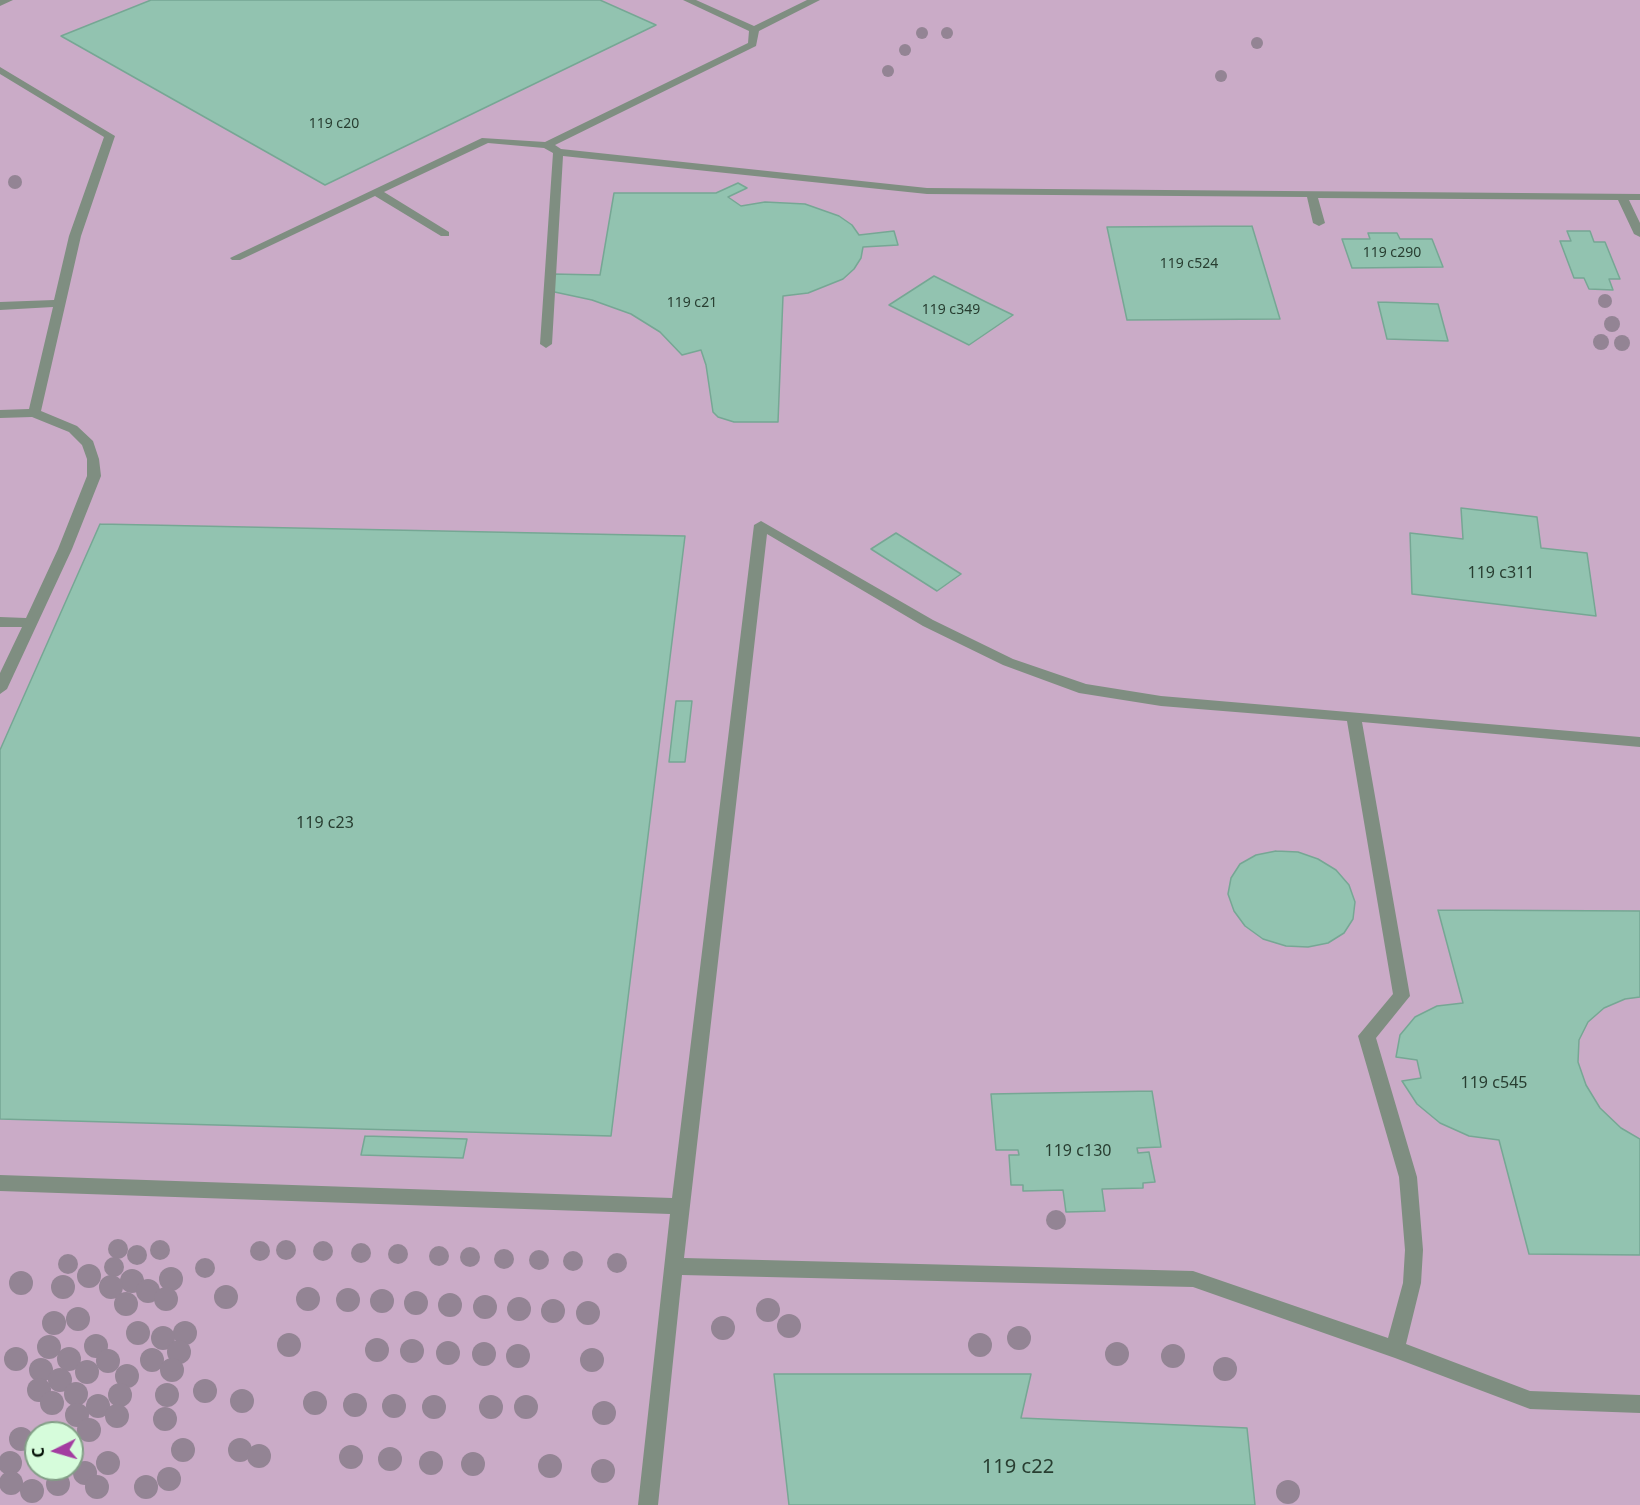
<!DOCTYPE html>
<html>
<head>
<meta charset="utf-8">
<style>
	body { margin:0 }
	#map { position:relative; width:1640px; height:1505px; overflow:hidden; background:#c9eece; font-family:"Noto Sans",sans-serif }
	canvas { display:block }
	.north { position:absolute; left:24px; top:1421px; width:60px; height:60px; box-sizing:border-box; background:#d6fcdb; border:2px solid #829e86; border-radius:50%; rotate:265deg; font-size:16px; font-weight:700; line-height:24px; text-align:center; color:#051107 }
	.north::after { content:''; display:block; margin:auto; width:21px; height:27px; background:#a33ca0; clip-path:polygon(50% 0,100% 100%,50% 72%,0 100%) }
</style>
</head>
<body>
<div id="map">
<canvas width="1640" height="1505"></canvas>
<div class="north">С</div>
</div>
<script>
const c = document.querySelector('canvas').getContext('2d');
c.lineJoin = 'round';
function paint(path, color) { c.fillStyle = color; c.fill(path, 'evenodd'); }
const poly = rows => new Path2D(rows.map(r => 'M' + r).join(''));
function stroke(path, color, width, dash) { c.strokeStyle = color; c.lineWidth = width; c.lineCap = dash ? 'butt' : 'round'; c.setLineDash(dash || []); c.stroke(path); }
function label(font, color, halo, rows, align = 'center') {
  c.font = font + ' "Noto Sans",sans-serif'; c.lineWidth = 4.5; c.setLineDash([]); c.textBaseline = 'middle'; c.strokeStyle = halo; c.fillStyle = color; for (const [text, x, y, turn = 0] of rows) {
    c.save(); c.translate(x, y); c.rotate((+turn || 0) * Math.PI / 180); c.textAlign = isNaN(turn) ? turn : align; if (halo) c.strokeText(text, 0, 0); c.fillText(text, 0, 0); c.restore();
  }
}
const green = poly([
	[0,0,1640,0,1640,1505,0,1505],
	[36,1433,72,1433,72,1469,36,1469]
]);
const building = poly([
	[151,0,600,0,656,25,325,185,61,36,151,0],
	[738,183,747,188,728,197,741,206,765,202,805,204,839,216,852,225,859,235,894,231,898,245,863,247,861,258,854,269,843,279,808,293,783,296,778,422,734,422,718,417,713,412,706,365,701,350,682,355,660,332,631,314,592,300,550,291,553,274,600,275,614,193,716,193,738,183],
	[1252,226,1280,319,1127,320,1107,227,1252,226],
	[1567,231,1590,231,1594,242,1605,242,1620,279,1609,279,1613,290,1589,289,1584,278,1574,278,1560,241,1571,241,1567,231],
	[1368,233,1397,233,1400,239,1432,239,1443,267,1352,268,1342,239,1370,239,1368,233],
	[934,276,986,302,1013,315,969,345,889,305,934,276],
	[1378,302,1438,304,1448,341,1387,339,1378,302],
	[1461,508,1537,517,1541,548,1587,553,1596,616,1412,594,1410,533,1463,539,1461,508],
	[100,524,685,536,611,1136,0,1119,0,750,100,524],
	[896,533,961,574,937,591,871,549,896,533],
	[676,701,692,701,685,762,669,762,676,701],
	[1276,851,1298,852,1318,859,1336,870,1349,885,1355,902,1353,919,1344,933,1328,943,1308,947,1286,946,1263,939,1245,926,1234,911,1228,894,1231,878,1240,864,1256,855,1276,851],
	[1438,910,1640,911,1640,997,1625,999,1604,1008,1588,1022,1579,1040,1578,1062,1586,1085,1600,1108,1621,1128,1640,1139,1640,1255,1529,1254,1499,1140,1469,1136,1440,1123,1417,1104,1402,1081,1421,1078,1417,1060,1396,1057,1400,1035,1415,1017,1437,1006,1463,1003,1438,910],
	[1152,1091,1161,1147,1137,1148,1138,1153,1149,1152,1155,1182,1143,1183,1143,1188,1102,1189,1105,1211,1066,1212,1063,1190,1023,1191,1023,1185,1011,1185,1009,1155,1019,1155,1018,1150,996,1150,991,1094,1152,1091],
	[365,1136,467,1139,463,1158,361,1155,365,1136],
	[774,1374,1031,1374,1021,1418,1247,1428,1255,1505,789,1505,774,1374]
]);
const service = poly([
	[0,0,13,0,0,6,0,0],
	[683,0,696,0,754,26,807,0,820,0,759,31,756,46,555,145,561,149,927,188,1640,194,1640,200,1629,200,1640,223,1640,237,1634,234,1618,200,1318,198,1325,223,1319,226,1313,223,1307,197,927,194,563,156,552,344,546,348,540,344,553,153,544,148,488,143,384,192,449,232,449,236,441,236,375,196,240,260,232,260,230,258,482,138,545,142,748,43,749,31,683,0],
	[0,67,115,136,81,236,41,411,77,426,93,441,99,459,101,476,72,549,7,689,0,694,0,673,22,627,0,627,0,617,26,618,58,549,87,476,87,459,82,445,69,432,32,417,0,418,0,410,29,409,53,307,0,310,0,302,54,300,69,236,104,137,0,74,0,67],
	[761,521,933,620,1013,659,1086,684,1161,696,1640,737,1640,747,1362,722,1410,996,1376,1038,1417,1177,1423,1250,1421,1283,1406,1344,1530,1391,1640,1395,1640,1413,1530,1409,1395,1358,1193,1287,682,1275,658,1505,638,1505,670,1214,0,1191,0,1175,672,1198,754,525,761,521],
	[767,534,923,626,1003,665,1079,693,1161,706,1347,721,1393,994,1358,1036,1399,1177,1405,1250,1403,1283,1388,1338,1193,1271,684,1258,767,534]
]);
const trees = [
	[922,33,6],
	[947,33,6],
	[1257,43,6],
	[905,50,6],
	[888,71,6],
	[1221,76,6],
	[15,182,7],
	[1605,301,7],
	[1612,324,8],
	[1601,342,8],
	[1622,343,8],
	[1056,1220,10],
	[118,1249,10],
	[160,1250,10],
	[286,1250,10],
	[260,1251,10],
	[323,1251,10],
	[361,1253,10],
	[398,1254,10],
	[137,1255,10],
	[439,1256,10],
	[470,1257,10],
	[504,1259,10],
	[539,1260,10],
	[573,1261,10],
	[617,1263,10],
	[68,1264,10],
	[114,1267,10],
	[205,1268,10],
	[89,1276,12],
	[171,1279,12],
	[132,1281,12],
	[21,1283,12],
	[63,1287,12],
	[111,1287,12],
	[148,1291,12],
	[226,1297,12],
	[166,1299,12],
	[308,1299,12],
	[348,1300,12],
	[382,1301,12],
	[416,1303,12],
	[126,1304,12],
	[450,1305,12],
	[485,1307,12],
	[519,1309,12],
	[768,1310,12],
	[553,1311,12],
	[588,1313,12],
	[78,1319,12],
	[54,1323,12],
	[789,1326,12],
	[723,1328,12],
	[138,1333,12],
	[185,1333,12],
	[163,1338,12],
	[1019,1338,12],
	[289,1345,12],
	[980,1345,12],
	[96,1346,12],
	[49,1347,12],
	[377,1350,12],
	[412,1351,12],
	[179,1352,12],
	[448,1353,12],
	[484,1354,12],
	[1117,1354,12],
	[518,1356,12],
	[1173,1356,12],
	[16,1359,12],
	[69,1359,12],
	[152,1360,12],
	[592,1360,12],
	[108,1361,12],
	[1225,1369,12],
	[41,1370,12],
	[172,1370,12],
	[87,1372,12],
	[127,1376,12],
	[60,1380,12],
	[39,1390,12],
	[205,1391,12],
	[76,1394,12],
	[120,1395,12],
	[167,1395,12],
	[242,1401,12],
	[52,1403,12],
	[315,1403,12],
	[355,1405,12],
	[98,1406,12],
	[394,1406,12],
	[434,1407,12],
	[491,1407,12],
	[526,1407,12],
	[604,1413,12],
	[77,1415,12],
	[117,1416,12],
	[165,1419,12],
	[89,1430,12],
	[21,1439,12],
	[183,1450,12],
	[240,1450,12],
	[259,1456,12],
	[351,1457,12],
	[390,1459,12],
	[10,1463,12],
	[108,1463,12],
	[431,1463,12],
	[473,1464,12],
	[550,1466,12],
	[603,1471,12],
	[85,1473,12],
	[169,1479,12],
	[11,1483,12],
	[58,1484,12],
	[97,1487,12],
	[146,1487,12],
	[32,1491,12],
	[1288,1492,12]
];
const farNumbernames = [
	["119 с20",334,124],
	["119 с290",1392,253],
	["119 с524",1189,264],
	["119 с21",692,303],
	["119 с349",951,310]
];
const numberNames = [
	["119 с311",1501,573],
	["119 с23",325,823],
	["119 с545",1494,1083],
	["119 с130",1078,1151]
];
const nearNumbernames = [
	["119 с22",1018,1467]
];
paint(green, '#caabc7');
paint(building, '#92c3b0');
stroke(building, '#76a794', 1.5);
paint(service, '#7f8e81');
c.fillStyle = '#938494';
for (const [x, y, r] of trees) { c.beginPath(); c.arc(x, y, r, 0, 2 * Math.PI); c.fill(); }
label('14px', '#283e31', null, farNumbernames);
label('16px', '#283e31', null, numberNames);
label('20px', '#283e31', null, nearNumbernames);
</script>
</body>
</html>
